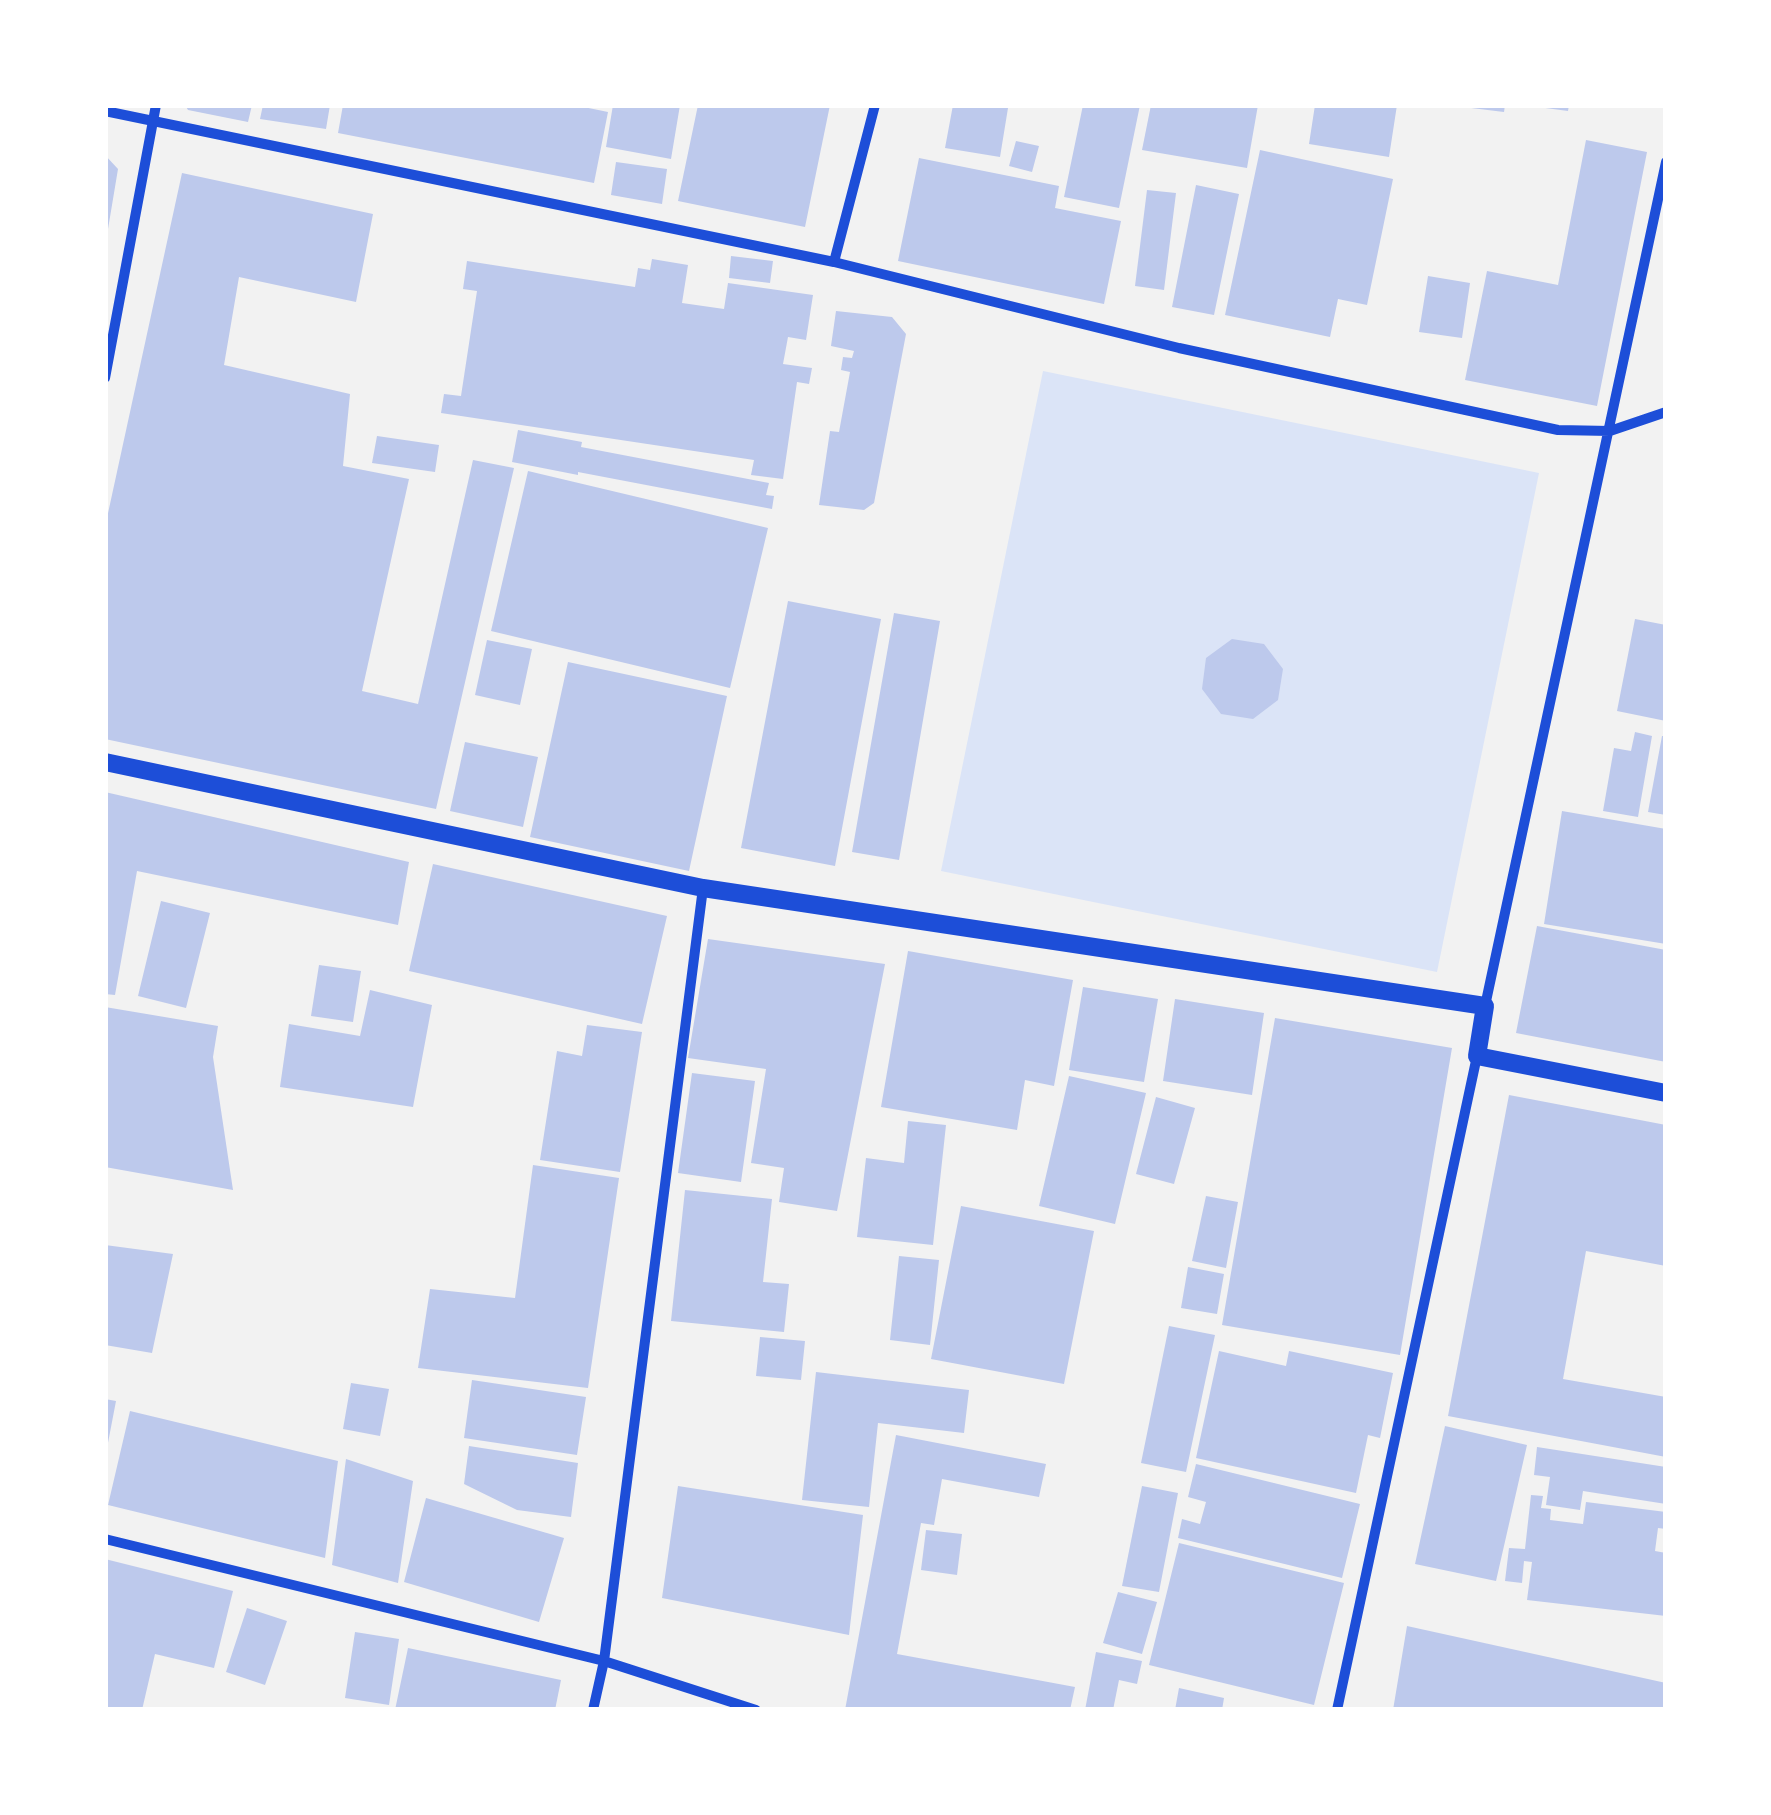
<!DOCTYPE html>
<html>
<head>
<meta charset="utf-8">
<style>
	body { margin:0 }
	#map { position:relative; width:1771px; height:1815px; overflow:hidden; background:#f2f2f2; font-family:"Sofia Sans Condensed",sans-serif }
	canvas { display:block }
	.frame { position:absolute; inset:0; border:108px solid #fff; pointer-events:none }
</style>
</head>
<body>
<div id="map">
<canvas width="1771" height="1815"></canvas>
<div class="frame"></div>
</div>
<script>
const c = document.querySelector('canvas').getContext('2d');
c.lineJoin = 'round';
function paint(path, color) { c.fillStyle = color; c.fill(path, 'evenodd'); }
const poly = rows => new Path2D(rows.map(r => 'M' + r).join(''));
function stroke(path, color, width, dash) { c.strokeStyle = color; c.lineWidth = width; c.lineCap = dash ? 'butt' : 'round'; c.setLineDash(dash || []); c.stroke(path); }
const green = poly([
	[1043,371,1539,473,1437,972,941,871]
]);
const building = poly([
	[185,105,252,105,248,122,188,110],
	[263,105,330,105,326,129,260,119],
	[343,105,574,105,608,112,594,183,338,133],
	[613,105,680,105,671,159,606,147],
	[698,105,830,105,805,227,678,201],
	[953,105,988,105,1008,108,1000,157,945,148],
	[1083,105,1140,105,1119,208,1064,197],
	[1151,105,1258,105,1247,168,1142,150],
	[1315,105,1397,105,1389,157,1309,144],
	[1463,105,1505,105,1504,112,1463,107],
	[1538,105,1569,105,1568,111,1538,107],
	[1586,140,1647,152,1597,406,1465,380,1487,271,1558,285],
	[1016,141,1039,146,1032,172,1009,166],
	[1260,150,1393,179,1367,305,1338,299,1330,337,1225,315],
	[105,155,118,169,107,235,105,235],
	[919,158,1059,186,1055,208,1121,221,1104,304,898,261],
	[616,162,667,169,662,204,611,195],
	[182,173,373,214,356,302,239,277,224,365,350,394,343,466,409,479,362,691,418,704,473,460,514,468,436,809,105,739,105,527],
	[1196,185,1239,194,1214,315,1172,307],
	[1147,190,1176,193,1164,290,1135,286],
	[731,256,773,261,770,283,729,278],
	[652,259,688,265,682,303,724,309,728,283,813,295,806,340,788,337,783,364,812,368,809,384,797,382,783,479,751,475,754,460,441,413,444,394,461,396,477,291,463,289,467,261,635,287,638,268,650,270],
	[1428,276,1470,283,1462,338,1419,332],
	[836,311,892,317,906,334,874,503,864,510,819,505,830,431,839,432,850,372,841,370,843,357,852,358,854,351,831,346],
	[518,430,582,442,581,447,769,483,766,495,774,496,772,509,578,472,578,475,512,462],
	[377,436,439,445,435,472,372,463],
	[528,471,768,528,730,688,491,631],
	[788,601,881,619,835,866,741,848],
	[894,613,940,621,899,860,852,852],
	[1635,619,1666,625,1666,721,1617,711],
	[1232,639,1264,644,1283,669,1278,700,1253,719,1221,714,1202,689,1206,658],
	[487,640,532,649,520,705,475,695],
	[568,662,727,696,689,871,530,837],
	[1635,732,1652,736,1638,817,1603,811,1614,748,1631,751],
	[1662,736,1666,736,1666,815,1648,812],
	[465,742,538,757,523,827,450,811],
	[105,792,409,862,398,925,137,871,115,995,105,994],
	[1562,811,1666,829,1666,944,1544,924],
	[433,864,667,916,642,1024,409,971],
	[161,901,210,913,186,1008,138,996],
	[1537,926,1666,950,1666,1062,1516,1033],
	[708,939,885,964,837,1211,779,1202,784,1168,751,1163,766,1069,688,1058],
	[908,951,1073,980,1054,1086,1025,1080,1017,1130,881,1107],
	[319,965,361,971,353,1022,311,1016],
	[1083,987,1158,999,1144,1082,1069,1070],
	[370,990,432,1005,413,1107,280,1087,289,1024,360,1036],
	[1175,999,1264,1013,1252,1095,1163,1081],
	[105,1007,218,1026,213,1057,233,1190,105,1167],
	[1275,1018,1452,1048,1400,1355,1222,1325],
	[587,1025,642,1032,620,1172,540,1160,557,1051,582,1056],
	[692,1073,755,1081,741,1182,678,1173],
	[1069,1076,1146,1093,1115,1224,1039,1206],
	[1509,1095,1666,1125,1666,1266,1586,1251,1563,1379,1666,1397,1666,1457,1448,1416],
	[1156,1097,1195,1108,1174,1184,1136,1174],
	[908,1121,946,1125,933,1245,857,1237,866,1158,904,1163],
	[533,1165,619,1178,588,1388,418,1368,430,1289,515,1298],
	[685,1190,772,1199,763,1282,789,1284,784,1332,671,1321],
	[1206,1196,1238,1202,1226,1268,1192,1261],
	[961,1206,1094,1231,1064,1384,931,1359],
	[105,1245,173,1254,152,1353,105,1345],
	[899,1256,939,1260,930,1345,890,1340],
	[1188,1267,1224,1274,1217,1314,1181,1308],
	[1169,1326,1215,1335,1186,1472,1141,1463],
	[760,1337,805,1341,801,1380,756,1376],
	[1219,1351,1286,1366,1289,1351,1393,1373,1380,1438,1368,1435,1356,1493,1196,1458],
	[816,1372,969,1390,964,1433,878,1423,869,1507,802,1500],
	[472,1380,586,1397,577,1455,464,1438],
	[351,1383,389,1389,380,1436,343,1429],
	[105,1399,116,1401,107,1448,105,1448],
	[130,1411,338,1461,325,1558,108,1505],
	[1445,1426,1527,1445,1496,1581,1415,1564],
	[896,1435,1046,1464,1039,1497,942,1479,934,1525,921,1523,897,1654,1075,1687,1070,1710,845,1710],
	[469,1446,578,1463,571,1517,517,1510,464,1484],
	[1537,1447,1666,1467,1666,1504,1583,1491,1580,1510,1546,1505,1550,1477,1534,1475],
	[346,1459,413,1481,398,1583,332,1565],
	[1196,1464,1360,1504,1342,1578,1178,1538,1182,1519,1200,1524,1206,1502,1188,1497],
	[678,1486,863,1515,849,1635,662,1598],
	[1142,1486,1178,1493,1159,1592,1122,1586],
	[1531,1495,1543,1496,1541,1508,1551,1509,1550,1520,1583,1524,1586,1502,1666,1512,1666,1529,1658,1528,1655,1551,1666,1553,1666,1616,1527,1600,1532,1562,1524,1561,1522,1583,1505,1581,1509,1548,1525,1549],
	[426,1498,564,1538,539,1622,404,1582],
	[926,1530,962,1534,957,1575,921,1570],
	[1179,1543,1344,1583,1314,1705,1149,1665],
	[105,1559,233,1591,214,1668,155,1654,142,1710,105,1710],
	[1118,1592,1157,1602,1142,1654,1103,1643],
	[247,1608,287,1621,265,1685,226,1672],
	[1407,1626,1666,1683,1666,1710,1393,1710],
	[355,1632,399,1639,389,1705,345,1698],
	[408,1648,561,1680,555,1710,395,1710],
	[1096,1652,1142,1661,1137,1684,1119,1680,1113,1710,1085,1710],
	[1179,1688,1224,1698,1222,1710,1175,1710]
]);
const minor = poly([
	[105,111,834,262,1179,348,1558,430,1610,431,1666,412],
	[834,262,875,105],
	[105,378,156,105],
	[1485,1006,1666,162],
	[105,1539,604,1661,756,1710],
	[593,1710,604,1661,703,888],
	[1337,1710,1477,1056]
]);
const tertiary = poly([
	[105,762,703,888,1485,1006,1477,1056,1666,1093]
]);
paint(green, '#dbe4f7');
paint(building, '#bdc9ec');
stroke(minor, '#1d4ed8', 10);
stroke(tertiary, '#1d4ed8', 18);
</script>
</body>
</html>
